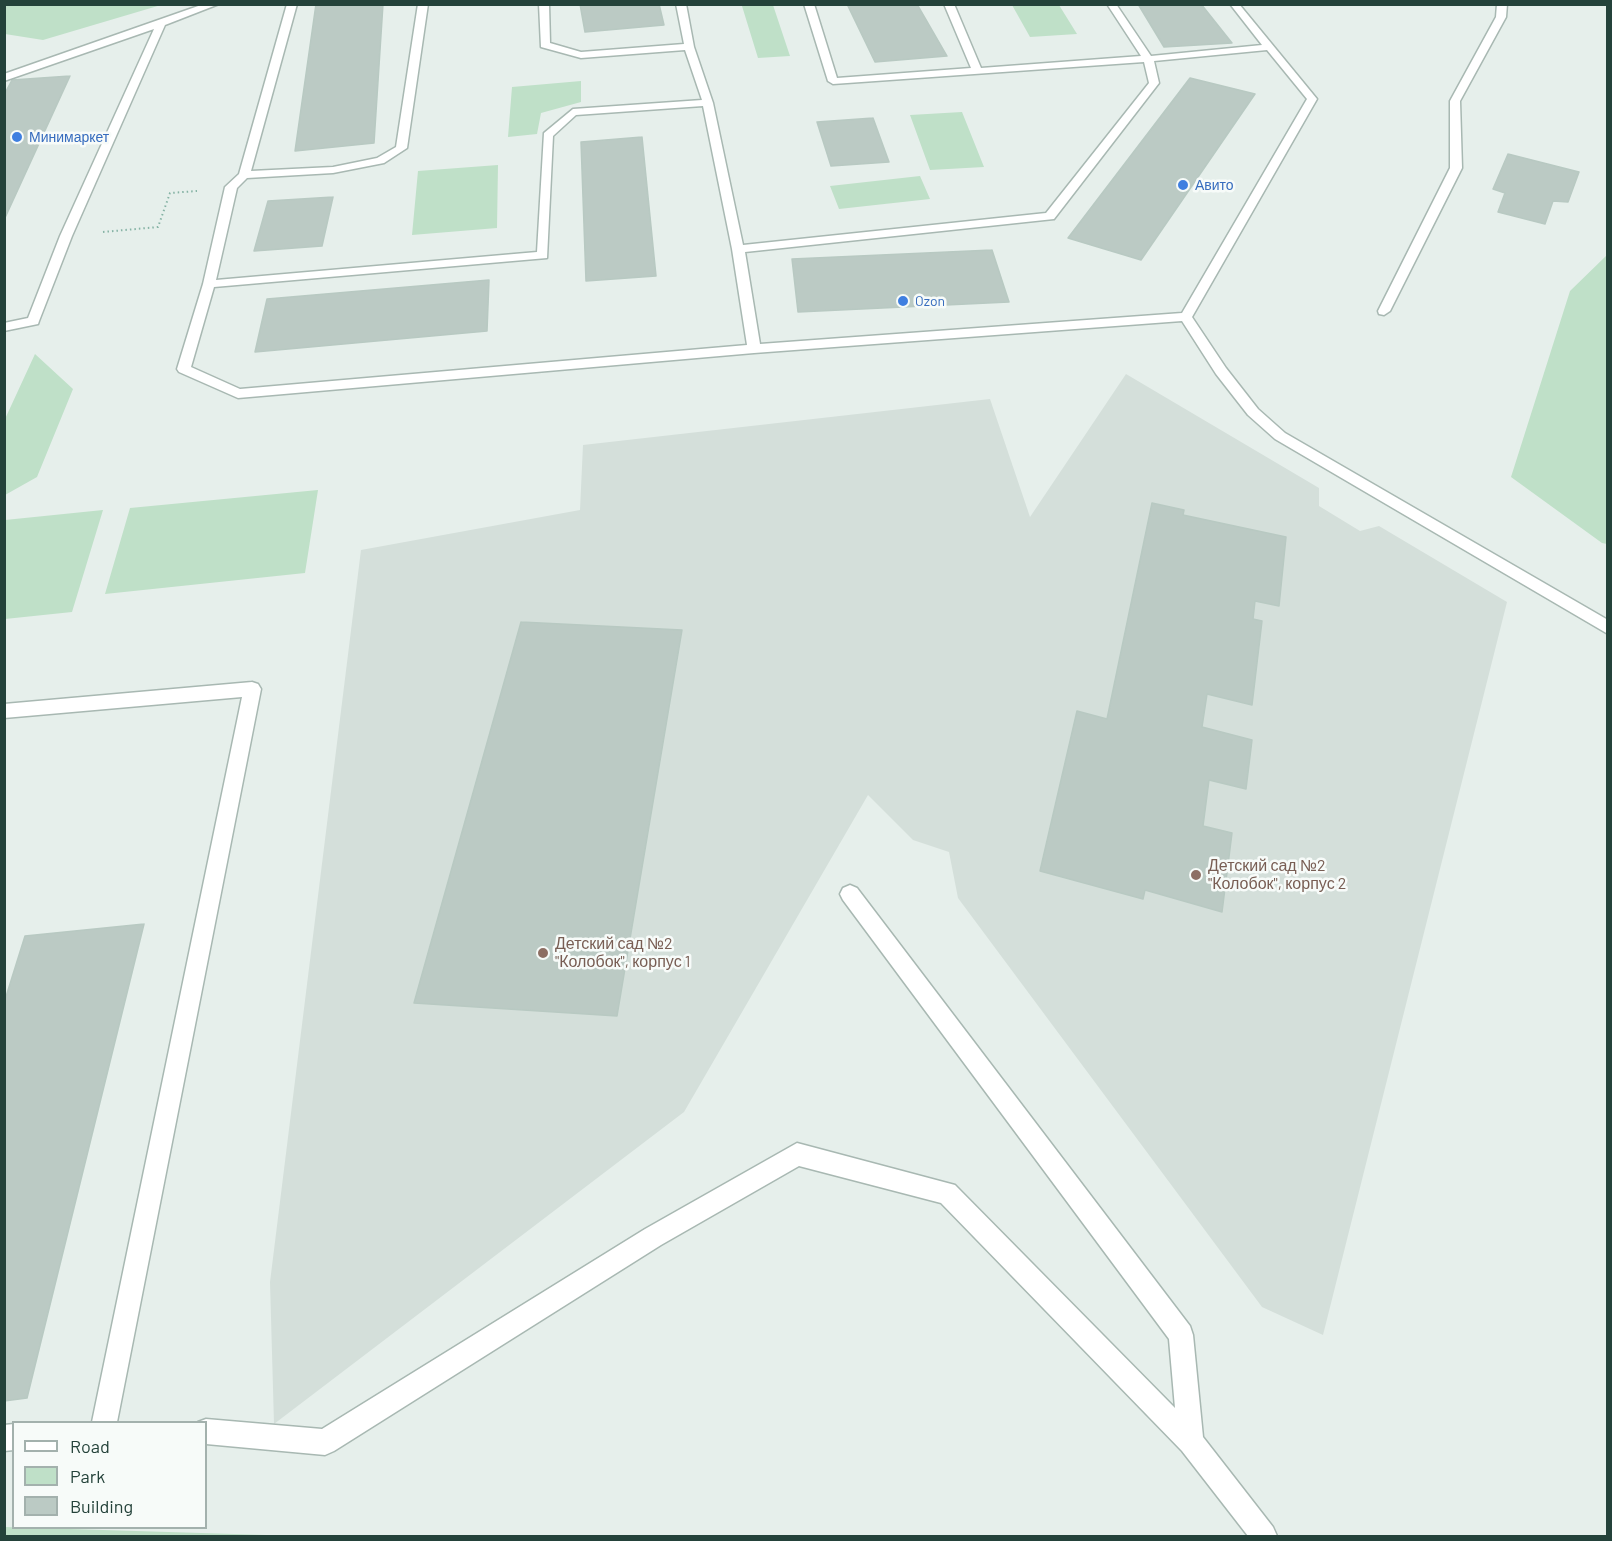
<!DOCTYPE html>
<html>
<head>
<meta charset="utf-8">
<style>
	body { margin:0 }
	#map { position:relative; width:1612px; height:1541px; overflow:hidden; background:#e6efeb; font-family:Barlow,sans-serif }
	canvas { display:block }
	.frame { position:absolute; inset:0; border:6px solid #24423a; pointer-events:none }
	.legend { position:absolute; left:12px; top:1421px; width:195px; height:108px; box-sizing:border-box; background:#f7fbf9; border:2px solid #a3b1ad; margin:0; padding:8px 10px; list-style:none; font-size:18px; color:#24423a }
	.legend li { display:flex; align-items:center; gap:12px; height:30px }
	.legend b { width:30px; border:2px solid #a3b1ad }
</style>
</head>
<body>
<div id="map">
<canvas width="1612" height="1541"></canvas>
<div class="frame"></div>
<ul class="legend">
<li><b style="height:8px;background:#fff"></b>Road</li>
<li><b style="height:16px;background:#bfe0c8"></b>Park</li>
<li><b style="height:16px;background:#bbcac4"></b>Building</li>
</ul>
</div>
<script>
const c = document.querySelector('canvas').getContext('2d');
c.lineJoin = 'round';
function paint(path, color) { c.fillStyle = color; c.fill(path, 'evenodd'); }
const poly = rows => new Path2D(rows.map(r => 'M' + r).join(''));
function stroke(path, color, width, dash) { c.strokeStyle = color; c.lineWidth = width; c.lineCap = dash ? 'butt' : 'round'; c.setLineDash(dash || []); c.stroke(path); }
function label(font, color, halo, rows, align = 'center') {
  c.font = font + ' Barlow,sans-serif'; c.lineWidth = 5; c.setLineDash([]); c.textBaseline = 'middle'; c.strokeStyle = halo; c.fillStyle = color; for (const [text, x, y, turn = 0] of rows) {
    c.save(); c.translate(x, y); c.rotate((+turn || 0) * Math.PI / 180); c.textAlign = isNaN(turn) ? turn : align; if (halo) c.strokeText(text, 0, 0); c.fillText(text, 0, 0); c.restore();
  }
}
const built = poly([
	[1126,374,1319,488,1319,506,1360,531,1379,526,1507,602,1323,1335,1262,1307,958,898,949,852,913,840,868,795,684,1112,274,1424,270,1282,361,550,580,510,583,445,990,399,1030,517]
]);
const green = poly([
	[4,5,5,4,161,5,43,40,5,34],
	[773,5,790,56,758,58,742,6],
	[1012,5,1059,5,1077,34,1030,37],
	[581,81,581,102,541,113,537,134,508,137,512,87],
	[962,112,984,167,930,170,910,115],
	[498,165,497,228,412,235,418,171],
	[920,176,930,199,839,209,830,186],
	[1607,255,1607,544,1602,543,1511,477,1570,291],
	[35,354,73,389,37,477,5,495,5,419],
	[318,490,305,573,105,594,130,508],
	[103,510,72,612,5,619,5,520],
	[5,1527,299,1536,5,1536]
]);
const building = poly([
	[316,4,383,4,374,143,295,151,316,4],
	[580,4,659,4,664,25,585,32,580,4],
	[847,4,917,4,947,56,875,62,847,4],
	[1138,4,1201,4,1232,43,1164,47,1138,4],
	[70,76,4,220,4,95,12,80,70,76],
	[1190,78,1255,94,1141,260,1068,238,1190,78],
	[873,118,889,162,831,166,817,122,873,118],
	[642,137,656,276,586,281,581,142,642,137],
	[1508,154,1579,172,1568,202,1553,201,1545,224,1498,212,1505,193,1493,189,1508,154],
	[333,197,322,246,254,251,268,201,333,197],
	[992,250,1009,302,798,312,792,259,992,250],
	[489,280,487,331,255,352,267,299,489,280],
	[1152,503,1184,510,1183,515,1286,537,1279,606,1255,601,1253,619,1262,621,1252,705,1207,694,1202,727,1252,740,1246,789,1209,780,1203,826,1232,833,1222,912,1145,890,1143,899,1040,871,1077,711,1107,719,1152,503],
	[521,622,682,630,617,1016,414,1003,521,622],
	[144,924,27,1398,4,1401,4,1003,25,936,144,924]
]);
const path = poly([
	[103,232,158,227,170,193,197,191]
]);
const minor = poly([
	[204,4,219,4,165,25,72,236,39,321,38,324,4,331,4,323,28,318,60,236,154,29,4,81,4,74,204,4],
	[287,4,297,4,251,171,333,167,377,158,396,147,418,4,428,4,407,148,384,163,333,173,247,178,237,188,216,280,537,252,544,133,573,109,702,100,685,50,581,58,541,47,539,4,549,4,550,43,581,52,684,44,676,4,686,4,694,47,713,103,743,245,1046,213,1149,83,1144,62,833,84,828,81,804,4,814,4,837,78,971,68,944,4,954,4,981,68,1141,56,1107,4,1116,4,1151,56,1262,45,1230,4,1239,4,1317,99,1192,317,1226,368,1258,409,1285,433,1608,620,1608,634,1275,439,1248,415,1216,374,1182,321,754,353,238,398,179,372,177,369,203,284,225,187,239,174,287,4],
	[1267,50,1307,99,1182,313,760,344,745,252,1054,219,1159,83,1154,61,1267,50],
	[703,106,732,249,747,345,240,389,191,367,214,287,547,258,553,136,576,115,703,106],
	[1497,4,1507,4,1506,17,1460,101,1462,168,1390,311,1384,315,1379,314,1378,311,1450,168,1450,101,1496,17,1497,4],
	[252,682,258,684,261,689,117,1422,92,1422,242,697,4,718,4,704,252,682],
	[850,885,857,888,1190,1326,1193,1335,1203,1437,1273,1527,1277,1536,1248,1536,1182,1451,941,1203,799,1166,661,1245,334,1451,325,1455,206,1444,206,1422,198,1422,206,1419,322,1429,645,1229,797,1143,955,1185,1175,1408,1169,1339,843,900,840,894,843,888,850,885],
	[14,1424,14,1450,4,1451,4,1425,14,1424]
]);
const markers = [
	[17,137,6,"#3f7fe0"],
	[1183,185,6,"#3f7fe0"],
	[903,301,6,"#3f7fe0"],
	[1196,875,6,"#8d6e63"],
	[543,953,6,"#8d6e63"]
];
const farShopnames = [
	["Минимаркет",29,137],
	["Авито",1195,185],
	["Ozon",915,301]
];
const educationNames = [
	["Детский сад №2",1208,866],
	["\"Колобок\", корпус 2",1208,884],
	["Детский сад №2",555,944],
	["\"Колобок\", корпус 1",555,962]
];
paint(built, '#d4dfda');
paint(green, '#bfe0c8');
paint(building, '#bbcac4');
stroke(building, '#b8c9c2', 1.5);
stroke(minor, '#a8b8b2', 3);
stroke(path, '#86b3a5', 2, [1.5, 3]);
paint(minor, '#fff');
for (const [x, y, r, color] of markers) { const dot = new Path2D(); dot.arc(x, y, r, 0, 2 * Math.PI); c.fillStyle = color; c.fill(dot); stroke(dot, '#f7fbf9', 2); }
label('14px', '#366cbe', '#f7fbf9', farShopnames, 'left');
label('16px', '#785e54', '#f7fbf9', educationNames, 'left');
</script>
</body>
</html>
